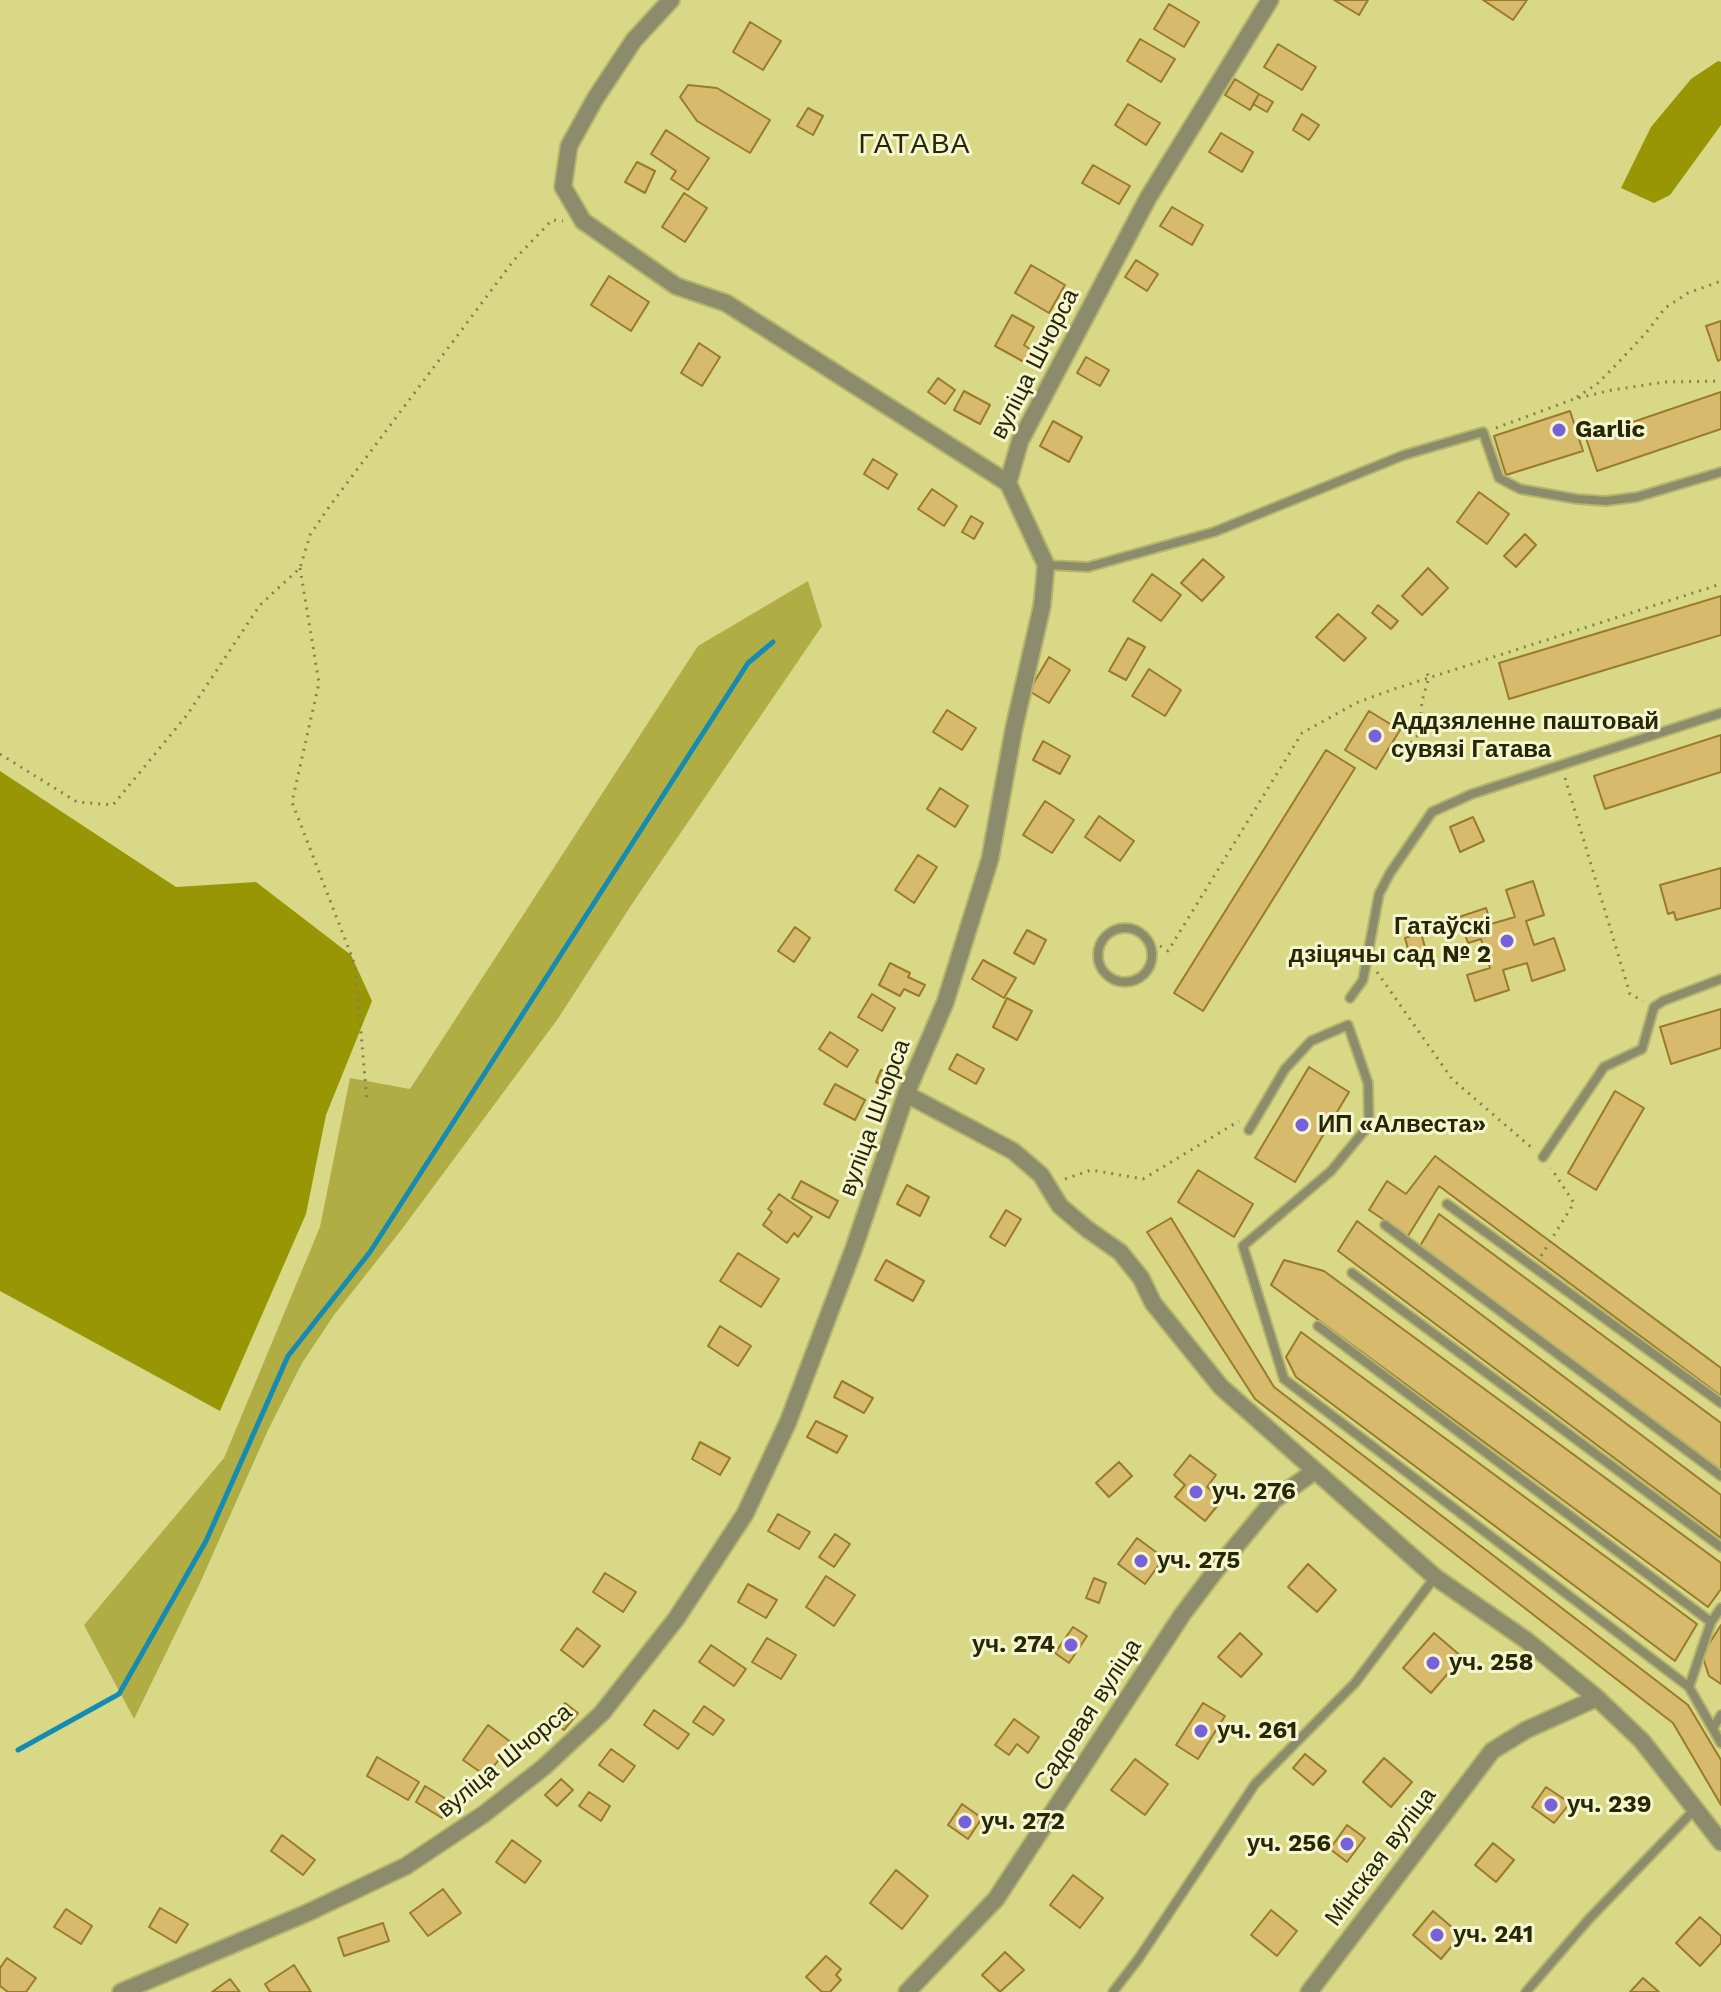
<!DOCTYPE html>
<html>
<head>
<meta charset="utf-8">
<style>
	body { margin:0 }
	canvas { display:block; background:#d8d887 }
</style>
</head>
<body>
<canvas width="1721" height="1992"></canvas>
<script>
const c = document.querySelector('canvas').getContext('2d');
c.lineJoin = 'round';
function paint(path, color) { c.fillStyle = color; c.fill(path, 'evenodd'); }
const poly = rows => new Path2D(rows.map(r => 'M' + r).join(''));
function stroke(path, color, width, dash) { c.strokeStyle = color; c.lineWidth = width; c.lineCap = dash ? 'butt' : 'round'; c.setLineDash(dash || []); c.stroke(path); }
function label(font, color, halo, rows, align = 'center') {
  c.font = font + ' "Work Sans",sans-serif'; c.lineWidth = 6; c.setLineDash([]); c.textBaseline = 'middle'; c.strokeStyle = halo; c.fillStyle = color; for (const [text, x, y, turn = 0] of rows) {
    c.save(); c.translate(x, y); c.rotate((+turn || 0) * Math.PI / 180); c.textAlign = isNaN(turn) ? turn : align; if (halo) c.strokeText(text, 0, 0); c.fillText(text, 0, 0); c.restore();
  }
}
const green = poly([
	[808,581,822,626,634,901,557,1020,402,1229,334,1315,302,1363,268,1430,200,1583,134,1719,84,1625,224,1458,320,1227,350,1078,410,1089,698,646]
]);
const forest = poly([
	[1718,61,1721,62,1721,125,1670,195,1654,203,1621,188,1651,127,1691,79],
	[0,771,176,887,256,882,351,955,372,1001,326,1115,306,1214,220,1411,0,1291]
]);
const stream = poly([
	[18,1750,119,1694,206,1541,288,1356,370,1252,748,663,773,642]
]);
const building = poly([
	[1334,0,1368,0,1359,15,1334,0],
	[1483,0,1527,0,1513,20,1483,0],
	[1169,4,1199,22,1184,47,1154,29,1169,4],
	[750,22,781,41,763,70,733,52,750,22],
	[1140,39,1175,59,1161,82,1127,61,1140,39],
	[1278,44,1316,67,1302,90,1264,67,1278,44],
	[1235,79,1259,94,1250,110,1225,95,1235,79],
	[688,85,717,88,770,120,750,153,697,121,680,97,688,85],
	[1259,94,1273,102,1267,112,1253,104,1259,94],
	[1128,104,1160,123,1146,145,1115,125,1128,104],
	[808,108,823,116,813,135,797,126,808,108],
	[1302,114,1319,125,1309,140,1293,130,1302,114],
	[666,130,709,158,688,190,671,179,676,171,651,154,666,130],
	[1221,133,1253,152,1242,172,1209,152,1221,133],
	[637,162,655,171,645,193,625,182,637,162],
	[1093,165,1130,186,1119,204,1082,183,1093,165],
	[684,193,707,208,685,242,662,227,684,193],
	[1172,207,1203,225,1192,245,1160,226,1172,207],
	[1136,260,1158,274,1147,291,1125,277,1136,260],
	[1031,265,1065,285,1049,313,1015,293,1031,265],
	[609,276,649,302,631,331,591,305,609,276],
	[1012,315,1034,327,1024,345,1033,351,1026,363,995,346,1012,315],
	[1721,321,1721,359,1718,361,1706,326,1721,321],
	[699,343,720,357,702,386,681,373,699,343],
	[1086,357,1109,370,1100,386,1077,373,1086,357],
	[938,378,955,390,945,404,928,392,938,378],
	[964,391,990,405,980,424,954,410,964,391],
	[1721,392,1721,429,1597,471,1586,438,1721,392],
	[1570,411,1583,451,1506,475,1494,436,1570,411],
	[1053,421,1082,437,1069,462,1040,446,1053,421],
	[873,459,897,474,888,489,864,474,873,459],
	[932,489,957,506,944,526,918,509,932,489],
	[1479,492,1509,514,1487,544,1457,522,1479,492],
	[971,516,983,523,974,539,962,532,971,516],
	[1525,534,1536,545,1516,567,1504,556,1525,534],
	[1203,559,1224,577,1202,601,1181,583,1203,559],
	[1428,568,1448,588,1422,615,1402,596,1428,568],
	[1152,574,1181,595,1161,621,1133,601,1152,574],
	[1721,596,1721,635,1509,699,1499,663,1721,596],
	[1378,605,1398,621,1391,629,1372,613,1378,605],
	[1338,614,1366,638,1344,661,1316,637,1338,614],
	[1128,638,1145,647,1126,680,1109,671,1128,638],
	[1049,657,1070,670,1049,703,1029,691,1049,657],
	[1149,669,1181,690,1165,716,1132,696,1149,669],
	[947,710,976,728,962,750,933,732,947,710],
	[1369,711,1400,730,1376,769,1345,750,1369,711],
	[1721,735,1721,772,1605,809,1594,776,1721,735],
	[1043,741,1070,756,1060,774,1033,760,1043,741],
	[1326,750,1355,768,1203,1011,1174,993,1326,750],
	[940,788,968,806,955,827,927,809,940,788],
	[1045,801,1074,820,1052,853,1023,835,1045,801],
	[1099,816,1134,841,1120,861,1085,837,1099,816],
	[1473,817,1484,841,1460,852,1450,827,1473,817],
	[918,855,937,867,914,903,895,890,918,855],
	[1721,868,1721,908,1676,920,1674,912,1668,914,1660,885,1721,868],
	[1533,881,1544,915,1526,921,1534,945,1554,938,1565,970,1532,981,1527,963,1503,970,1509,990,1475,1001,1467,975,1490,968,1481,939,1468,943,1459,917,1486,908,1491,924,1515,917,1506,890,1533,881],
	[795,927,810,938,794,962,778,951,795,927],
	[1027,930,1046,940,1034,964,1014,953,1027,930],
	[1421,933,1428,958,1412,963,1405,938,1421,933],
	[983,960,1016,978,1004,998,972,979,983,960],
	[890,963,910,973,908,977,925,985,919,996,904,989,900,996,879,985,890,963],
	[872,994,895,1008,882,1031,858,1017,872,994],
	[1007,998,1032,1011,1017,1040,993,1027,1007,998],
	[1721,1009,1721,1048,1671,1064,1660,1027,1721,1009],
	[830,1032,858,1050,847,1067,819,1049,830,1032],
	[957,1054,984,1069,976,1084,949,1069,957,1054],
	[1309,1067,1349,1092,1295,1182,1255,1158,1309,1067],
	[881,1070,897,1078,892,1090,876,1082,881,1070],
	[835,1084,865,1100,855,1120,824,1104,835,1084],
	[1615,1091,1644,1108,1596,1190,1568,1173,1615,1091],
	[1435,1156,1721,1368,1721,1396,1439,1186,1408,1236,1369,1210,1387,1181,1406,1194,1435,1156],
	[1198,1170,1253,1204,1234,1237,1178,1202,1198,1170],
	[801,1181,838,1201,829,1218,792,1198,801,1181],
	[907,1185,929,1197,920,1216,897,1204,907,1185],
	[779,1194,812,1217,798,1237,794,1233,787,1243,763,1225,772,1212,768,1209,779,1194],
	[1006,1210,1021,1219,1005,1246,990,1237,1006,1210],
	[1439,1214,1721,1423,1721,1470,1420,1246,1439,1214],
	[1171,1218,1274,1387,1688,1705,1721,1760,1721,1805,1673,1723,1255,1399,1147,1232,1171,1218],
	[1357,1221,1721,1495,1721,1538,1338,1251,1357,1221],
	[738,1253,779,1279,761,1307,720,1281,738,1253],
	[886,1260,924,1281,913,1301,875,1280,886,1260],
	[1284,1260,1324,1271,1721,1563,1721,1589,1708,1607,1271,1285,1284,1260],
	[720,1326,751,1346,738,1366,708,1346,720,1326],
	[1301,1332,1697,1624,1675,1661,1296,1377,1286,1357,1301,1332],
	[842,1381,873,1398,864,1413,834,1397,842,1381],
	[816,1421,847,1436,837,1453,807,1437,816,1421],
	[700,1442,730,1458,720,1475,692,1459,700,1442],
	[1190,1455,1216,1475,1207,1487,1222,1500,1205,1521,1175,1497,1185,1485,1174,1475,1190,1455],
	[1119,1462,1132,1476,1109,1497,1096,1483,1119,1462],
	[778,1514,810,1532,799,1549,768,1531,778,1514],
	[835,1534,850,1544,834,1567,819,1557,835,1534],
	[1137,1538,1164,1558,1145,1584,1118,1564,1137,1538],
	[1308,1564,1336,1590,1317,1612,1288,1587,1308,1564],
	[605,1573,636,1592,623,1612,593,1592,605,1573],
	[826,1576,855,1595,834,1626,806,1607,826,1576],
	[1094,1578,1106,1583,1099,1603,1086,1598,1094,1578],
	[748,1584,777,1600,766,1618,738,1602,748,1584],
	[1721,1625,1721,1684,1709,1676,1702,1655,1721,1625],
	[1073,1627,1087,1636,1069,1663,1055,1653,1073,1627],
	[577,1628,600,1646,583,1667,561,1650,577,1628],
	[1240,1633,1262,1654,1241,1677,1218,1657,1240,1633],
	[1434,1633,1462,1657,1431,1693,1403,1668,1434,1633],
	[767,1638,796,1655,781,1679,752,1662,767,1638],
	[711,1645,746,1669,734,1686,699,1662,711,1645],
	[565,1703,578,1713,564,1730,551,1721,565,1703],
	[1203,1703,1225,1716,1198,1759,1176,1745,1203,1703],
	[704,1706,724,1720,713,1735,693,1722,704,1706],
	[654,1710,689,1734,678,1749,644,1725,654,1710],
	[1014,1719,1039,1737,1028,1753,1017,1744,1009,1755,995,1745,1014,1719],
	[488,1725,512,1743,486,1776,463,1760,488,1725],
	[611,1749,635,1766,623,1782,599,1765,611,1749],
	[1305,1754,1326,1771,1313,1785,1293,1768,1305,1754],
	[377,1757,419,1782,408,1800,367,1776,377,1757],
	[1384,1758,1412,1782,1391,1807,1363,1782,1384,1758],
	[1135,1759,1168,1784,1145,1815,1111,1790,1135,1759],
	[561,1779,573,1790,557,1806,545,1795,561,1779],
	[425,1786,451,1802,442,1818,416,1802,425,1786],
	[1546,1787,1570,1803,1554,1823,1532,1807,1546,1787],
	[589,1792,610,1806,601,1821,579,1806,589,1792],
	[962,1804,982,1818,968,1839,948,1825,962,1804],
	[1347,1825,1365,1838,1347,1862,1330,1849,1347,1825],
	[282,1835,315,1860,303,1875,271,1851,282,1835],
	[512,1840,541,1861,525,1883,496,1862,512,1840],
	[1493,1843,1514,1860,1496,1882,1475,1865,1493,1843],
	[896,1870,928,1896,902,1929,870,1903,896,1870],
	[1073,1875,1103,1898,1080,1928,1050,1905,1073,1875],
	[443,1889,461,1913,428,1936,410,1913,443,1889],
	[160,1908,188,1924,176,1943,149,1927,160,1908],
	[66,1909,92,1926,81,1944,54,1927,66,1909],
	[1271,1910,1297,1931,1277,1956,1251,1935,1271,1910],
	[1433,1911,1461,1935,1441,1959,1413,1935,1433,1911],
	[1700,1917,1721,1936,1721,1943,1700,1966,1676,1943,1700,1917],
	[383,1923,389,1941,344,1956,338,1938,383,1923],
	[1005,1952,1024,1970,1000,1992,982,1975,1005,1952],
	[826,1956,841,1969,836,1975,841,1980,830,1992,822,1992,806,1977,826,1956],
	[7,1958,36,1978,26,1992,8,1992,0,1986,0,1968,7,1958],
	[294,1965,311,1992,270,1992,265,1984,294,1965],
	[1643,1978,1659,1992,1630,1992,1643,1978],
	[230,1979,240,1992,212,1992,230,1979]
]);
const path = poly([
	[1577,397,1597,384,1614,367,1646,333,1665,308,1688,293,1721,281],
	[1496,428,1574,399,1612,390,1665,382,1721,381],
	[300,568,319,683,292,802,355,965,367,1101],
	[1392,743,1405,750,1419,734,1422,701,1429,677,1425,670],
	[0,754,77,802,113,805,187,715,260,605,300,568,310,535,329,507,514,260,552,220,563,221],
	[1565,778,1630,994,1643,1001],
	[1160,946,1168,951,1302,733,1356,703,1394,689,1721,584],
	[1377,972,1452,1079,1532,1148],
	[1065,1179,1091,1170,1143,1179,1239,1121],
	[1541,1256,1574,1203,1551,1168]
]);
const service = poly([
	[1046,565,1088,567,1214,532,1404,455,1483,432,1499,478,1520,489,1577,499,1606,501,1637,497,1721,472],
	'1098 955a27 27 0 1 1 54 0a27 27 0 1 1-54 0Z',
	[1350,998,1363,980,1379,894,1390,873,1432,812,1472,794,1721,713],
	[1249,1130,1285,1069,1311,1041,1348,1025,1368,1083,1369,1125,1331,1171,1243,1246,1284,1379,1689,1687,1721,1743],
	[1543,1157,1604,1067,1642,1049,1654,1007,1663,1001,1721,979],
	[1447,1204,1721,1403],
	[1385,1225,1721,1476],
	[1352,1273,1721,1547],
	[1318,1326,1711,1622],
	[1689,1687,1711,1622,1721,1608],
	[1713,1728,1721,1715],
	[1113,1992,1139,1958,1255,1784,1355,1683,1435,1577],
	[1526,1992,1589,1919,1696,1808]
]);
const minor = poly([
	[671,0,634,40,595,99,569,146,563,187,583,221,676,286,726,303,1008,483],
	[906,1094,1013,1151,1041,1175,1060,1206,1087,1229,1120,1252,1141,1278,1153,1303,1221,1387,1435,1577,1526,1640,1597,1698,1642,1741,1721,1842],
	[121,1992,307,1913,406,1866,484,1814,544,1767,602,1713,676,1619,745,1514,788,1422,854,1248,906,1094,945,1003,990,859,1014,728,1042,606,1046,565,1008,483,1020,441,1148,198,1270,0],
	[907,1992,996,1899,1182,1615,1216,1570,1274,1500,1315,1471],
	[1309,1992,1492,1751,1526,1730,1597,1698]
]);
const markers = [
	[1559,430,8,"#7860da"],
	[1375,736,8,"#7860da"],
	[1507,941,8,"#7860da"],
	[1302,1125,8,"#7860da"],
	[1196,1492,8,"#7860da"],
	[1141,1561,8,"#7860da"],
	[1071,1645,8,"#7860da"],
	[1433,1663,8,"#7860da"],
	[1201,1731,8,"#7860da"],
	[1551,1805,8,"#7860da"],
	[965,1822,8,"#7860da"],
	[1347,1844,8,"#7860da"],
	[1437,1935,8,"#7860da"]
];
const streetNames = [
	["вуліца Шчорса",1035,364,-63],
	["вуліца Шчорса",875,1118,-70],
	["Садовая вуліца",1088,1715,-57],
	["вуліца Шчорса",505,1761,-39],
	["Мінская вуліца",1381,1857,-53]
];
const poiNames = [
	["Garlic",1575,430],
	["Аддзяленне паштовай",1391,722],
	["сувязі Гатава",1391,750],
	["Гатаўскі",1491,927,"right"],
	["дзіцячы сад № 2",1491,955,"right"],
	["ИП «Алвеста»",1318,1125],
	["уч. 276",1212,1492],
	["уч. 275",1157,1561],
	["уч. 274",1055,1645,"right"],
	["уч. 258",1449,1663],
	["уч. 261",1217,1731],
	["уч. 239",1567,1805],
	["уч. 272",981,1822],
	["уч. 256",1331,1844,"right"],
	["уч. 241",1453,1935]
];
const quarterNames = [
	["ГАТАВА",915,145]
];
paint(green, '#afad43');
paint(forest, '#999605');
stroke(stream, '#148bb3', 5);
paint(building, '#d8ba6d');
stroke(building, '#987b2c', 2);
stroke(service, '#b5b56d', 12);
stroke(minor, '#b5b56d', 20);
stroke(path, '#848449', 3, [2, 6]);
stroke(service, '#8c8c6c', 8);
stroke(minor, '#8c8c6c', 16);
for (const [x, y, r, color] of markers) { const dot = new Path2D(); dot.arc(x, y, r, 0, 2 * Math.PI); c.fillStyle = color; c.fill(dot); stroke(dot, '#f5f6cf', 3); }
label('24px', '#282705', '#f5f6cf', streetNames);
label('bold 24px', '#282705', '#f5f6cf', poiNames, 'left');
c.letterSpacing = '2px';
label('28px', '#282705', '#f5f6cf', quarterNames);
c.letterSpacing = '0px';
</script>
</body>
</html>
